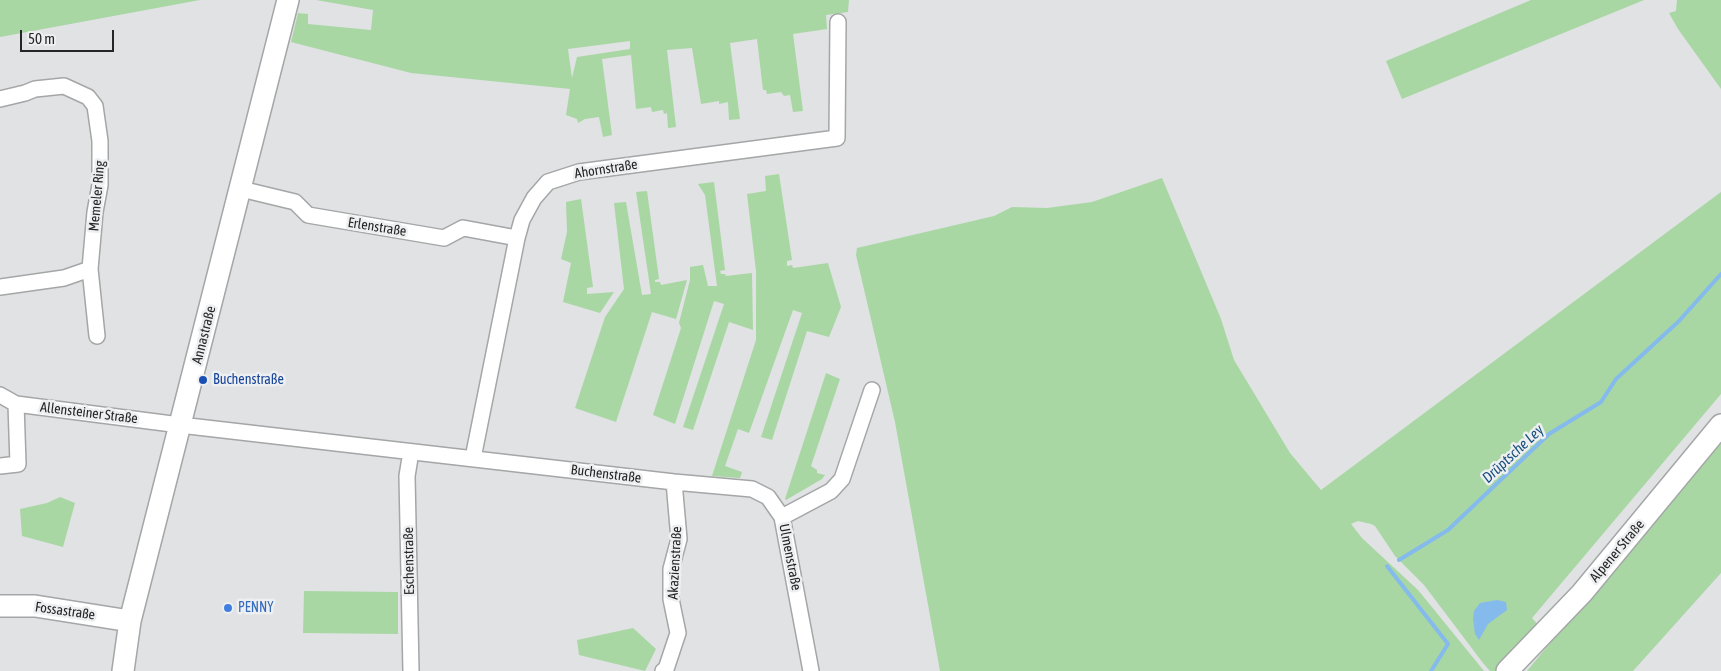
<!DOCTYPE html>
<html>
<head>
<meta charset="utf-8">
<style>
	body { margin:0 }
	#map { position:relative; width:1721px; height:671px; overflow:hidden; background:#e0e2e3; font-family:"Asap Condensed",sans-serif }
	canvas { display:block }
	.scale { position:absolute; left:20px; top:30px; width:94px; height:22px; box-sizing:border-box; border:2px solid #262627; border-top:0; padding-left:6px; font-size:15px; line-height:18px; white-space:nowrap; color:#262627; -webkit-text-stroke:4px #eeeff0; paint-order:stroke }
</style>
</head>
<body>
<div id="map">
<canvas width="1721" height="671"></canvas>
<div class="scale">50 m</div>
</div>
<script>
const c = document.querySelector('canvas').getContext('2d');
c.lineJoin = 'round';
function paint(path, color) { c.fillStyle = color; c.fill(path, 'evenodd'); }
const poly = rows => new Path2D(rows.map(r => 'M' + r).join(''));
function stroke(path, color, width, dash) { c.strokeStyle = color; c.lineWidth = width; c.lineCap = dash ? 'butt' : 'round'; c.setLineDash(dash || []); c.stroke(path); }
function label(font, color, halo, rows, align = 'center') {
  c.font = font + ' "Asap Condensed",sans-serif'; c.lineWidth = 5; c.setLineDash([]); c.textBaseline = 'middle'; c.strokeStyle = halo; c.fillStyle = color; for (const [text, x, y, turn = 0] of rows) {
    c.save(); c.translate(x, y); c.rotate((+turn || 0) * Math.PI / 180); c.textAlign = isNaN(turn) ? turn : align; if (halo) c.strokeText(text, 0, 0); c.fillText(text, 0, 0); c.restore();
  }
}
const green = poly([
	[0,0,200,0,0,37],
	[316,0,849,0,848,12,826,15,827,29,793,34,803,111,793,112,790,95,784,96,781,92,767,94,766,90,763,90,757,39,730,43,740,119,729,120,728,102,719,104,719,101,701,104,692,48,667,50,676,127,668,128,667,113,664,114,663,110,652,112,651,107,636,109,631,55,602,59,612,135,603,137,599,117,585,119,578,123,577,119,566,115,570,89,411,73,291,42,298,13,308,14,308,24,371,30,373,10],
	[630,41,630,49,577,57,572,78,568,49],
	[1531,0,1644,0,1402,99,1386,61],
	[1677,0,1721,0,1721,89,1678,29,1669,13,1676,11],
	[779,174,792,260,787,261,787,266,792,265,793,268,828,263,841,307,829,337,807,331,772,440,761,437,802,313,793,310,749,433,738,429,725,466,742,472,740,478,712,476,756,340,756,271,747,194,766,191,765,176],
	[1162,178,1221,319,1234,360,1290,453,1321,490,1721,192,1721,394,1532,618,1539,626,1497,671,1490,671,1483,663,1424,585,1395,556,1375,526,1371,524,1358,521,1351,524,1362,538,1418,590,1484,671,940,671,895,422,856,255,857,248,994,216,1012,207,1047,208,1092,202],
	[714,182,725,270,720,271,721,274,725,274,726,276,752,273,753,330,729,322,693,430,683,427,724,304,714,301,675,424,653,415,681,328,679,323,690,280,690,267,703,265,708,286,717,286,705,195,698,184],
	[647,191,659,279,655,280,655,282,660,282,661,285,687,280,676,319,652,312,616,422,575,408,605,317,624,289,614,203,626,202,642,295,651,294,636,192],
	[581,199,593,287,587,288,587,294,614,292,600,313,563,302,571,263,561,259,567,232,566,202],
	[826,373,840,379,811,466,817,470,817,473,825,475,822,479,786,500,785,499],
	[1721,435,1721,573,1633,671,1527,671],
	[60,497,75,503,63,547,22,536,20,509,47,503],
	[304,591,398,592,398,634,303,633],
	[633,628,656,649,645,671,579,655,577,640]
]);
const water = poly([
	[1497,600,1506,602,1507,610,1488,624,1479,640,1475,634,1473,619,1474,611,1480,603]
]);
const stream = poly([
	[1399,560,1448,530,1549,434,1601,402,1616,379,1679,321,1721,274],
	[1387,566,1448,644,1431,671]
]);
const street = poly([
	[0,99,25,93,35,89,64,86,88,97,95,106,100,141,100,185,95,212,90,269,64,278,0,287],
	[241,189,295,202,308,215,444,238,463,228,517,238],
	[90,269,97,336],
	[0,395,16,404,180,425,674,482,752,489,768,497,782,517],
	[473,458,517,238,522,220,534,198,548,182,579,172,837,138,838,22],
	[0,466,18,464,16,404],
	[411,671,407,476,411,452],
	[663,671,666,669,678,633,671,599,671,569,679,539,674,482],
	[811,671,782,517,831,491,842,479,872,390]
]);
const secondary = poly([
	[0,606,35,606,130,621],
	[123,671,130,621,288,0],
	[1507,671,1582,593,1721,425]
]);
const markers = [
	[203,380,5,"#1a4fb4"],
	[228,608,5,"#3f7fe0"]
];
const streetNames = [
	["Ahornstraße",606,169,-9],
	["Memeler Ring",97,196,-85],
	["Erlenstraße",377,227,9],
	["Annastraße",204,335,-76],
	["Allensteiner Straße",89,413,7],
	["Buchenstraße",606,474,7],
	["Alpener Straße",1617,551,-50],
	["Ulmenstraße",790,557,79],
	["Eschenstraße",409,561,-91],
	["Akazienstraße",675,563,-87],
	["Fossastraße",65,611,8]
];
const transitNames = [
	["Buchenstraße",213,380]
];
const shopNames = [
	["PENNY",238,608]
];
const waterNames = [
	["Drüptsche Ley",1513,454,-43]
];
paint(green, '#a8d7a4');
paint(water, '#85baec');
stroke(stream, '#85baec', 4);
stroke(street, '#a4a6a7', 18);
stroke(secondary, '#a4a6a7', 24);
stroke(street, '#fff', 15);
stroke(secondary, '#fff', 21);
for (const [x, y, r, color] of markers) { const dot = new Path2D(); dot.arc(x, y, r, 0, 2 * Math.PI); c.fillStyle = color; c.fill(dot); stroke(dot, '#eeeff0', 2); }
label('14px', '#262627', '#eeeff0', streetNames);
label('14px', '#164399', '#eeeff0', transitNames, 'left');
label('14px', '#366cbe', '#eeeff0', shopNames, 'left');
label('italic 15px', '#17507f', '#eeeff0', waterNames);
</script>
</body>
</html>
